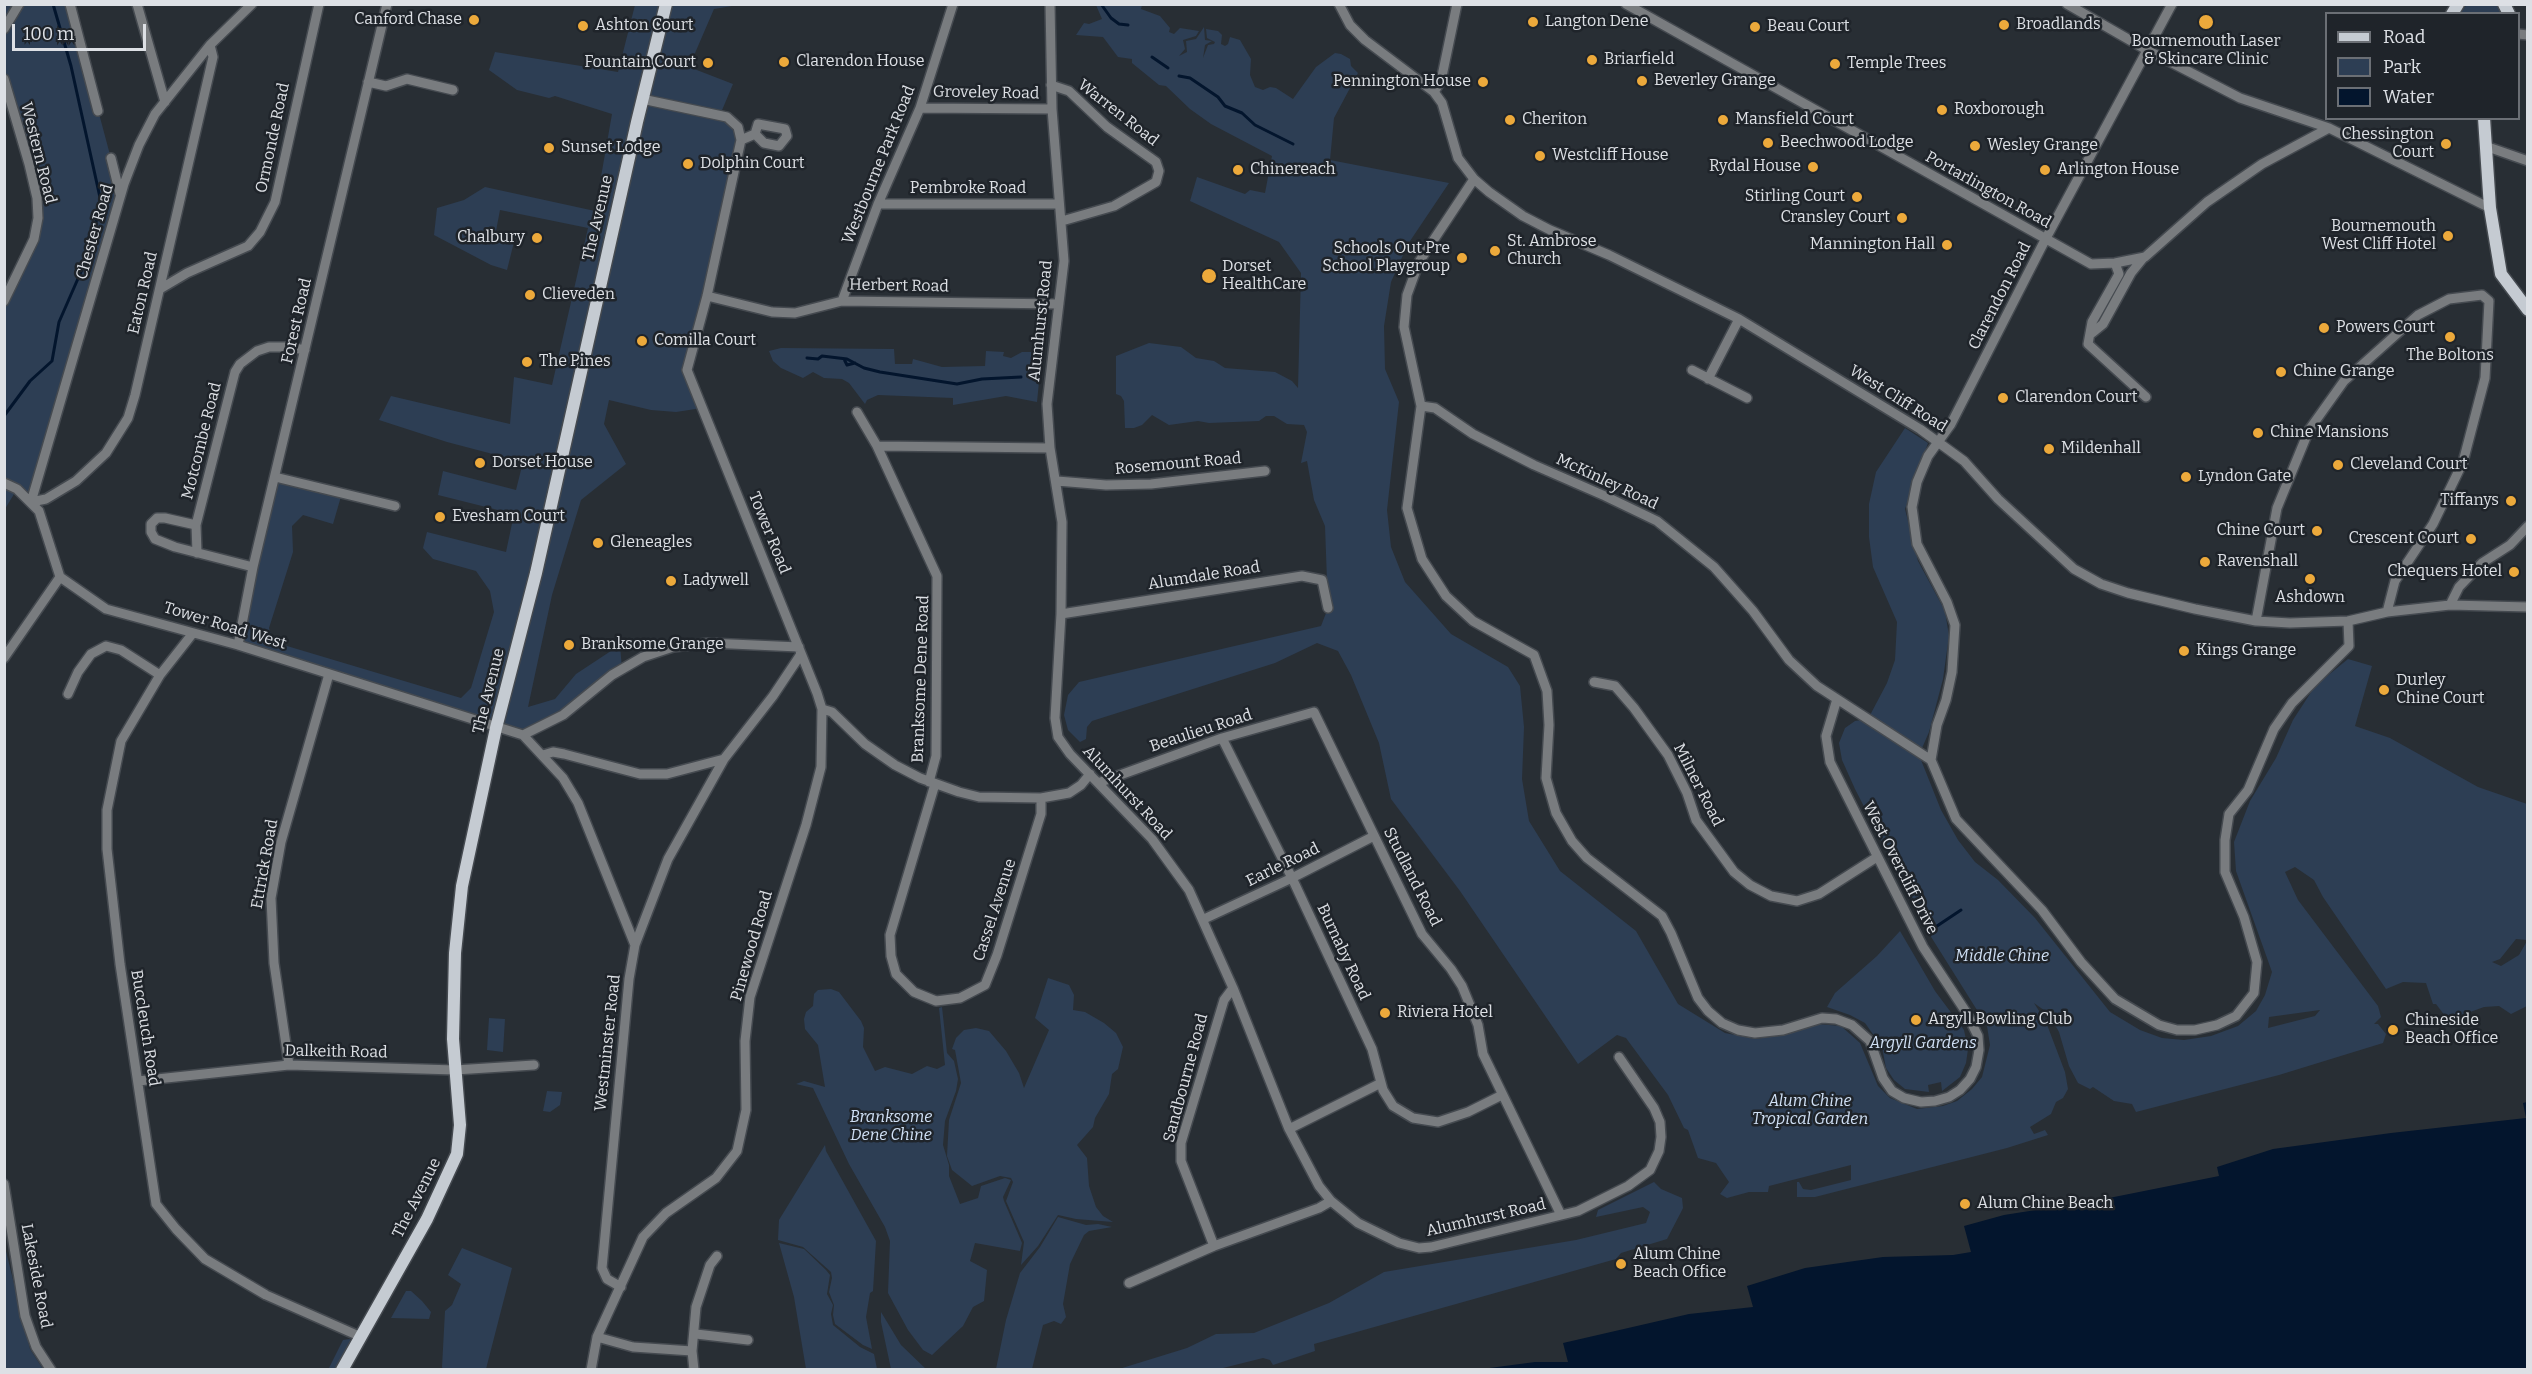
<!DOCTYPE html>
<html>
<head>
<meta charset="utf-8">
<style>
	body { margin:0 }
	#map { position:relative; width:2532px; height:1374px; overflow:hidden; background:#282e34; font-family:Bitter,serif }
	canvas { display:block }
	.frame { position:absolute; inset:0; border:6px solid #dde0e5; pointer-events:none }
	.legend { position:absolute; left:2325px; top:12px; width:195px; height:108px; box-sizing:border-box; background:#1f242a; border:2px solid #6b6f75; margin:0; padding:8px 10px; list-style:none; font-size:18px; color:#dde0e5 }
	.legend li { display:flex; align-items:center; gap:12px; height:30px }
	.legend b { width:30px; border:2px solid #6b6f75 }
	.scale { position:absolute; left:12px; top:24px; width:134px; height:27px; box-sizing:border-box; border:3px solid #dde0e5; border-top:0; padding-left:8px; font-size:18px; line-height:21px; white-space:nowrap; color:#dde0e5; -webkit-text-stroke:4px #1f242a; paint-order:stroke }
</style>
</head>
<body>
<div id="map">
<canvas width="2532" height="1374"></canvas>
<div class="frame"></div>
<ul class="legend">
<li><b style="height:8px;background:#c5cbd2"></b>Road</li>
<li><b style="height:16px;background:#2d3e54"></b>Park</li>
<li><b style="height:16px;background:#03152d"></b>Water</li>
</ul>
<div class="scale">100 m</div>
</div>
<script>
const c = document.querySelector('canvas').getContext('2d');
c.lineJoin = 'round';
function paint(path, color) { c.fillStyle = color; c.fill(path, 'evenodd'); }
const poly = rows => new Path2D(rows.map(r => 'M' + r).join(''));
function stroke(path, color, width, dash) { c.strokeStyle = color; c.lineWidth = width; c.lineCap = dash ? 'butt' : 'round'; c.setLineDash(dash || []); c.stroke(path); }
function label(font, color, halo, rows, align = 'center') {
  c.font = font + ' Bitter,serif'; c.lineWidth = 5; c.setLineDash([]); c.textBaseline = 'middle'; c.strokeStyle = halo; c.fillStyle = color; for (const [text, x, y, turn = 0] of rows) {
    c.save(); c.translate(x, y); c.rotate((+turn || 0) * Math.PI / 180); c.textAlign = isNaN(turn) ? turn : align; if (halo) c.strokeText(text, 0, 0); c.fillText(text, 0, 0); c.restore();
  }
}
const green = poly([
	[2467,4,2497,5,2503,14,2460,14],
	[4,5,70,5,121,196,31,502,17,489,5,509,5,301,38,218,5,79],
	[635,5,738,5,714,9,689,67,733,84,720,115,727,117,741,140,687,370,702,408,676,412,651,410,609,400,604,424,626,464,581,500,552,595,528,707,555,699,576,674,620,645,622,669,563,715,523,735,238,645,275,477,342,493,333,524,303,515,292,526,293,552,269,628,272,639,287,646,461,698,471,688,494,612,490,591,476,571,433,559,423,548,427,532,506,552,514,514,438,495,443,471,516,490,523,462,447,442,379,420,391,396,510,424,514,377,552,385,588,228,500,210,496,231,516,234,507,270,491,265,434,235,437,208,464,200,485,187,595,211,612,114,555,96,549,98,517,90,489,70,495,52,618,72],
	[1078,5,1142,5,1141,9,1160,16,1170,28,1169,32,1174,34,1180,28,1199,31,1196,36,1183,40,1185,49,1179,56,1187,52,1186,41,1196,39,1204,27,1205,40,1212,41,1205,45,1203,58,1208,45,1214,44,1215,42,1207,38,1206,29,1218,31,1222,35,1221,44,1225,46,1228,44,1230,37,1240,40,1251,59,1250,75,1255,87,1263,90,1270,87,1276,88,1293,99,1316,67,1335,53,1341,54,1350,59,1351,66,1358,73,1334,118,1330,160,1449,183,1408,244,1391,282,1384,326,1385,369,1399,402,1387,510,1391,547,1405,582,1451,634,1508,667,1520,686,1524,727,1522,779,1529,821,1560,871,1636,931,1678,1004,1725,1033,1755,1039,1784,1035,1817,1024,1841,1026,1860,1043,1878,1086,1890,1098,1917,1109,1943,1106,1957,1101,1972,1089,1982,1077,1990,1045,1987,1026,1928,932,1855,789,1842,760,1839,743,1845,728,1855,721,1868,719,1887,683,1895,660,1897,622,1873,567,1869,537,1869,504,1876,472,1905,428,1928,443,1905,509,1918,561,1945,611,1949,636,1943,679,1929,732,1919,755,1941,810,1958,840,1975,862,1998,880,2035,918,2110,1012,2140,1030,2162,1038,2184,1040,2211,1036,2238,1026,2256,1011,2265,995,2272,972,2236,871,2234,842,2250,801,2276,758,2293,720,2315,686,2348,659,2372,666,2355,726,2390,738,2478,787,2527,804,2527,940,2516,939,2500,959,2492,962,2501,966,2519,955,2527,941,2527,1006,2511,1014,2499,1006,2484,1007,2448,1020,2436,1004,2433,1004,2426,983,2403,982,2386,989,2323,897,2314,880,2295,867,2285,872,2298,900,2378,1006,2381,1017,2374,1024,2378,1024,2386,1034,2383,1043,2279,1075,2136,1112,2132,1104,2114,1101,2093,1087,2090,1089,2078,1083,2069,1066,2059,1032,2048,1013,2034,1003,2046,1022,2065,1072,2068,1089,2063,1098,2056,1102,2051,1114,2030,1127,2034,1134,2045,1130,2048,1135,2007,1148,1815,1197,1797,1197,1797,1182,1799,1182,1803,1189,1811,1190,1851,1180,1851,1165,1769,1186,1768,1192,1749,1192,1727,1198,1720,1194,1729,1182,1716,1163,1698,1158,1688,1130,1684,1128,1668,1095,1626,1038,1617,1035,1578,1064,1460,891,1391,799,1379,743,1351,675,1338,651,1317,643,1275,663,1092,721,1087,727,1086,739,1080,742,1068,730,1064,715,1068,695,1079,682,1321,626,1328,608,1325,526,1314,500,1307,461,1301,463,1307,432,1304,425,1287,424,1274,416,1266,416,1259,421,1209,423,1198,421,1169,425,1152,415,1142,425,1134,428,1125,428,1124,401,1121,396,1116,394,1116,356,1149,343,1181,347,1196,358,1214,361,1225,368,1275,372,1292,381,1298,388,1301,273,1279,242,1190,201,1197,177,1245,194,1250,190,1265,193,1272,156,1211,124,1190,109,1166,86,1159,85,1132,63,1132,59,1118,57,1103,37,1076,35,1084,23,1089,24,1102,19,1096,5],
	[2320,1010,2315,1016,2268,1028,2269,1017],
	[781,348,894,349,895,364,912,364,913,359,942,367,985,366,986,351,1004,352,1003,356,1011,358,1022,352,1042,352,1037,402,1006,396,953,405,953,398,878,395,867,400,865,404,849,383,842,379,824,378,813,372,803,378,781,368,773,361,769,351],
	[1900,931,1935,991,1964,1030,1968,1049,1966,1063,1960,1077,1942,1091,1941,1082,1928,1085,1929,1092,1905,1089,1894,1080,1886,1068,1882,1047,1865,1023,1850,1015,1827,1007,1835,993,1877,956],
	[1048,978,1069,985,1074,995,1073,1010,1085,1012,1104,1023,1116,1033,1123,1047,1118,1069,1112,1074,1109,1094,1095,1118,1093,1127,1077,1145,1087,1158,1089,1186,1096,1207,1103,1216,1113,1222,1076,1219,1058,1215,1038,1246,1021,1265,1024,1242,1006,1201,1013,1182,1011,1178,1000,1176,972,1186,952,1170,947,1156,949,1120,961,1083,955,1050,952,1049,956,1038,964,1030,976,1028,989,1031,1006,1051,1019,1073,1024,1088,1049,1030,1035,1018],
	[831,989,839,992,861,1021,864,1028,863,1047,875,1071,885,1067,912,1074,927,1066,937,1069,945,1065,939,1008,942,1007,947,1053,954,1061,958,1079,956,1091,945,1121,943,1145,949,1165,949,1176,960,1204,978,1198,981,1186,1005,1178,1011,1180,1003,1197,1004,1201,1022,1243,1020,1251,975,1243,970,1261,987,1270,984,1301,973,1307,963,1326,932,1355,923,1350,908,1330,888,1293,890,1241,885,1227,849,1164,813,1088,796,1084,804,1081,825,1087,818,1045,805,1029,804,1019,806,1012,813,1006,814,994,818,990],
	[489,1018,505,1019,503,1052,487,1050],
	[547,1091,562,1092,560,1105,550,1112,543,1111],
	[825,1145,826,1151,876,1241,873,1291,870,1293,866,1317,872,1349,863,1345,835,1324,833,1315,834,1305,829,1292,832,1278,831,1272,803,1247,778,1240,779,1220],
	[1654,1182,1661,1189,1682,1198,1683,1208,1680,1214,1667,1239,1621,1253,1616,1259,1314,1344,1315,1351,1273,1365,1270,1360,1263,1358,1219,1369,1119,1369,1187,1348,1216,1334,1254,1333,1329,1303,1384,1272,1576,1240,1646,1223,1650,1212,1643,1207,1596,1217,1598,1210],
	[1058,1217,1086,1225,1098,1224,1112,1227,1089,1231,1084,1235,1070,1264,1063,1304,1066,1317,1061,1324,1054,1321,1043,1325,1032,1369,996,1369,1006,1320,1020,1273,1040,1247],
	[4,1243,30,1349,43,1369,5,1369],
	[779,1243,804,1249,826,1270,830,1275,827,1294,833,1305,831,1314,833,1325,860,1347,874,1354,877,1369,806,1369,794,1297],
	[462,1248,512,1268,486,1369,443,1369,442,1367,445,1311,452,1305,461,1284,448,1275],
	[406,1291,411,1291,422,1301,431,1312,429,1319,391,1318],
	[881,1312,901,1345,926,1369,891,1369,881,1322],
	[350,1339,351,1343,338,1369,328,1370,343,1340]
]);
const water = poly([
	[2527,1102,2527,1369,1482,1369,1535,1362,1568,1362,1563,1343,1689,1314,1753,1307,1747,1286,1805,1268,1883,1257,1953,1255,1971,1252,1964,1226,2004,1215,2099,1200,2219,1176,2217,1167,2273,1149,2391,1133,2526,1118,2523,1103]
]);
const stream = poly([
	[1101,4,1111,18,1119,24,1128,25],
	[1152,57,1168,68],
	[1179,76,1190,78,1218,97,1225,106,1242,113,1255,125,1293,144],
	[807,358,818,359,822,356,847,359,864,368,880,372,957,384,982,379,1021,377],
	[844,359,847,365,855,363],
	[4,416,30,381,52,361,59,322,87,258,101,202,71,66,53,4],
	[1928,932,1961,910]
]);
const minor = poly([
	[70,4,98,111],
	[137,4,165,102],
	[1050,4,1052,109,1064,261,1047,404,1050,448,1062,522,1061,614,1055,718,1058,737,1070,754,1152,839,1189,890,1233,988,1289,1129,1319,1186,1331,1201,1358,1223,1399,1243,1419,1248,1431,1247,1578,1211,1628,1186,1650,1170,1659,1151,1661,1137,1660,1122,1654,1108,1619,1057],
	[1339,4,1350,25,1365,40,1434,92,1442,103,1458,158,1474,179,1489,192,1523,216,1550,230,1609,255,1739,319,1920,429,1964,461,1998,499,2074,569,2101,584,2128,593,2195,609,2256,621,2290,623,2348,621,2387,612,2450,605,2528,607],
	[1626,4,2091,264,2115,263,2145,257,2207,202,2262,164,2329,128],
	[2067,4,2147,50,2240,98,2329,128,2490,208],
	[2172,4,2045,240,1951,424,1928,456,1917,482,1912,507,1917,544,1947,602,1955,625,1952,672,1946,700,1937,725,1931,760,1956,819,2042,910,2081,962,2115,999,2159,1025,2177,1030,2195,1030,2217,1025,2236,1016,2254,993,2257,962,2244,917,2225,872,2225,840,2229,814,2248,790,2274,729,2292,703,2349,646,2348,621],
	[4,29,19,4],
	[2518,34,2528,35],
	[4,79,29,164,37,198,38,218,34,239,4,301],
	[368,82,386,86,407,79,453,90],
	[1051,85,1069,91,1107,127,1156,162,1159,171,1156,182,1114,206,1062,221],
	[1434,92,1441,81,1457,4],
	[920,108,1052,109],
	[741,140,755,134,758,124,785,129,787,136,779,146,764,143,755,134],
	[2488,147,2528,161],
	[111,158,120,194],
	[1474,179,1419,262,1407,295,1404,327,1421,406,1407,508,1422,559,1446,596,1473,621,1534,655,1547,691,1549,725,1546,778,1556,813,1572,841,1587,858,1662,916,1671,933,1698,998,1708,1011,1722,1023,1738,1030,1755,1033,1783,1030,1822,1018,1836,1019,1852,1025,1870,1041,1883,1078,1892,1091,1904,1098,1921,1102,1935,1101,1949,1097,1960,1090,1970,1079,1976,1067,1979,1050,1978,1036,1966,1012,1923,947,1830,762,1826,736,1837,699],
	[878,204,1059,204],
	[2115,263,2119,274,2092,322,2088,344,2146,397],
	[160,289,187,273,248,246,260,232,275,202,319,4],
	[707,296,772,312,795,313,842,301,1059,304],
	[842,301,878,204,920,108,953,4],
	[2092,333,2103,324,2131,273,2144,257],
	[1692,370,1747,398],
	[1708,379,1739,319],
	[1421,406,1435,408,1473,434,1534,465,1605,496,1657,521,1714,567,1753,611,1789,660,1817,686,1931,760],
	[857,412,877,446,937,576,936,756,929,782],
	[877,446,1050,448],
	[275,477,395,506],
	[1057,481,1106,485,1151,484,1265,471],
	[4,483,17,489,39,511,60,577,106,609,238,645,523,735,563,778,578,803,635,945,629,979,602,1268,607,1279,621,1287],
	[31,502,124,184,139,145,155,114,210,45,252,4],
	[31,502,46,499,76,481,106,453,128,418,135,395,213,57,210,45],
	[196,525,197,553],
	[253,567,175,547,155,539,151,532,151,524,157,518,165,518,196,525,235,372,240,364,257,351,269,347,289,347,305,350],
	[2450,605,2459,587,2482,563,2510,545,2528,526],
	[1061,614,1302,576,1322,580,1328,608],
	[2256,621,2277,508,2309,430,2344,381,2418,315,2449,299,2482,295,2489,301,2485,378,2463,462,2433,524,2395,581,2387,612],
	[193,633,160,675,121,741,107,810,107,849,120,964,156,1204,176,1229,205,1259,266,1295,359,1336],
	[238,645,253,567,387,4],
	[4,658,60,577],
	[1594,682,1615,686,1634,708,1668,755,1687,793,1696,820,1734,872,1750,885,1771,896,1797,901,1819,894,1877,857],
	[68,694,78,672,91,654,106,646,121,650,160,675],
	[822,709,832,712,865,744,895,765,920,778,959,792,979,797,1041,798,1069,793,1081,785,1090,774],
	[523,735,563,715,612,675,643,657,673,647,709,643,799,647],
	[1222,738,1292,878,1372,1049,1383,1090,1393,1106,1413,1118,1438,1122,1468,1112,1502,1095],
	[543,755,553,752,564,754,640,774,667,774,724,759],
	[1098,783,1222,738,1314,712,1422,934,1451,969,1462,986,1478,1025,1483,1054,1561,1215],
	[935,784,890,935,891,956,896,974,914,992,936,1001,960,998,985,985,997,955,1041,814,1041,798],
	[1204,919,1292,878,1374,836],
	[635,945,668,859,724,759,773,696,801,654],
	[289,1065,274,963,271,898,281,842,329,674],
	[138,1081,289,1065,455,1070,534,1065],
	[1289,1129,1381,1083],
	[4,1184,25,1316,36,1347,51,1370],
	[1214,1246,1181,1161,1181,1143,1224,1000,1233,988],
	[1129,1283,1214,1246,1319,1208,1331,1201],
	[696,1334,748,1340],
	[597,1337,633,1347,692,1351],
	[591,1370,597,1337,643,1237,666,1213,716,1178,737,1151,746,1110,745,1041,750,997,806,825,821,767,822,709,817,693,687,370,707,296,741,140,738,127,727,117,642,99],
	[694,1370,692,1351,696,1307,710,1265,717,1256]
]);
const major = poly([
	[2504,4,2509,14],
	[2452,14,2458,4],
	[2484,118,2490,208,2501,274,2528,310],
	[342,1370,427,1219,457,1154,460,1125,453,1039,455,953,462,886,496,728,536,573,637,122,666,4]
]);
const markers = [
	[474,20,6,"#eca93b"],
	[1533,22,6,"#eca93b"],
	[2206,22,8,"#eca93b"],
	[2004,25,6,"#eca93b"],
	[583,26,6,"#eca93b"],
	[1755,27,6,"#eca93b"],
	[1592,60,6,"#eca93b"],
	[784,62,6,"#eca93b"],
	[708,63,6,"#eca93b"],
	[1835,64,6,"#eca93b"],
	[1642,81,6,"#eca93b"],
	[1483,82,6,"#eca93b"],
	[1942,110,6,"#eca93b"],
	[1510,120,6,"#eca93b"],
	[1723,120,6,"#eca93b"],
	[1768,143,6,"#eca93b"],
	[2446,144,6,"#eca93b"],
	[1975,146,6,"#eca93b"],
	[549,148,6,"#eca93b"],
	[1540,156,6,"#eca93b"],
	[688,164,6,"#eca93b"],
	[1813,167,6,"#eca93b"],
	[1238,170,6,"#eca93b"],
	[2045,170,6,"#eca93b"],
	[1857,197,6,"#eca93b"],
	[1902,218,6,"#eca93b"],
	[2448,236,6,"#eca93b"],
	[537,238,6,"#eca93b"],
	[1947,245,6,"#eca93b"],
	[1495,251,6,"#eca93b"],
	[1462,258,6,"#eca93b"],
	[1209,276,8,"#eca93b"],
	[530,295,6,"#eca93b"],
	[2324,328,6,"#eca93b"],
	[2450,337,6,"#eca93b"],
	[642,341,6,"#eca93b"],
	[527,362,6,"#eca93b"],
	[2281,372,6,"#eca93b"],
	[2003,398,6,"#eca93b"],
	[2258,433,6,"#eca93b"],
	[2049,449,6,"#eca93b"],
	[480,463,6,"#eca93b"],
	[2338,465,6,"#eca93b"],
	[2186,477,6,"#eca93b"],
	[2511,501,6,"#eca93b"],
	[440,517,6,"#eca93b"],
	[2317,531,6,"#eca93b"],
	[2471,539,6,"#eca93b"],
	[598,543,6,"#eca93b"],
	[2205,562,6,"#eca93b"],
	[2514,572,6,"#eca93b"],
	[2310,579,6,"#eca93b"],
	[671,581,6,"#eca93b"],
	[569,645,6,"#eca93b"],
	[2184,651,6,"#eca93b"],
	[2384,690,6,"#eca93b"],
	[1385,1013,6,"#eca93b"],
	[1916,1020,6,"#eca93b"],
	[2393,1030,6,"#eca93b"],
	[1965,1204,6,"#eca93b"],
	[1621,1264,6,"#eca93b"]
];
const poiNames = [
	["Canford Chase",462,20,"right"],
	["Langton Dene",1545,22],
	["Broadlands",2016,25],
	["Ashton Court",595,26],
	["Beau Court",1767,27],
	["Bournemouth Laser",2206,42,"center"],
	["& Skincare Clinic",2206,60,"center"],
	["Briarfield",1604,60],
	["Clarendon House",796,62],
	["Fountain Court",696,63,"right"],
	["Temple Trees",1847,64],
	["Beverley Grange",1654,81],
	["Pennington House",1471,82,"right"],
	["Roxborough",1954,110],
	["Cheriton",1522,120],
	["Mansfield Court",1735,120],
	["Chessington",2434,135,"right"],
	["Court",2434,153,"right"],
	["Beechwood Lodge",1780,143],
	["Wesley Grange",1987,146],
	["Sunset Lodge",561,148],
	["Westcliff House",1552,156],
	["Dolphin Court",700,164],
	["Rydal House",1801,167,"right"],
	["Chinereach",1250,170],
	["Arlington House",2057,170],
	["Stirling Court",1845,197,"right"],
	["Cransley Court",1890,218,"right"],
	["Bournemouth",2436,227,"right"],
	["West Cliff Hotel",2436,245,"right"],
	["Chalbury",525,238,"right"],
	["St. Ambrose",1507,242],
	["Church",1507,260],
	["Mannington Hall",1935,245,"right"],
	["Schools Out Pre",1450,249,"right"],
	["School Playgroup",1450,267,"right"],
	["Dorset",1222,267],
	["HealthCare",1222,285],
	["Clieveden",542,295],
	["Powers Court",2336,328],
	["Comilla Court",654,341],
	["The Boltons",2450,356,"center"],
	["The Pines",539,362],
	["Chine Grange",2293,372],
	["Clarendon Court",2015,398],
	["Chine Mansions",2270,433],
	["Mildenhall",2061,449],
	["Dorset House",492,463],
	["Cleveland Court",2350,465],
	["Lyndon Gate",2198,477],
	["Tiffanys",2499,501,"right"],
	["Evesham Court",452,517],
	["Chine Court",2305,531,"right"],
	["Crescent Court",2459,539,"right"],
	["Gleneagles",610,543],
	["Ravenshall",2217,562],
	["Chequers Hotel",2502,572,"right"],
	["Ladywell",683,581],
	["Ashdown",2310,598,"center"],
	["Branksome Grange",581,645],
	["Kings Grange",2196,651],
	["Durley",2396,681],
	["Chine Court",2396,699],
	["Riviera Hotel",1397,1013],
	["Argyll Bowling Club",1928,1020],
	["Chineside",2405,1021],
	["Beach Office",2405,1039],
	["Alum Chine Beach",1977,1204],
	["Alum Chine",1633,1255],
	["Beach Office",1633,1273]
];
const streetNames = [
	["Groveley Road",986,93,1],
	["Warren Road",1118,113,38],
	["Ormonde Road",273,138,-78],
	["Western Road",38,153,76],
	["Westbourne Park Road",879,165,-68],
	["Pembroke Road",968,189],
	["Portarlington Road",1988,190,29],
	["The Avenue",598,218,-77],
	["Chester Road",95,232,-74],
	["Herbert Road",899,286,1],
	["Eaton Road",143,293,-77],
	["Clarendon Road",2000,296,-63],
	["Forest Road",297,321,-77],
	["Alumhurst Road",1041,321,-84],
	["West Cliff Road",1898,399,32],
	["Motcombe Road",202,441,-76],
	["Rosemount Road",1178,464,-5],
	["McKinley Road",1607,482,25],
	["Tower Road",769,533,68],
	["Alumdale Road",1204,576,-9],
	["Tower Road West",225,626,17],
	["Branksome Dene Road",921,679,-88],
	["The Avenue",489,691,-76],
	["Beaulieu Road",1201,731,-18],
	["Milner Road",1698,785,63],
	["Alumhurst Road",1127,793,47],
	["Ettrick Road",265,864,-80],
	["Earle Road",1283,865,-26],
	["West Overcliff Drive",1900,868,63],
	["Studland Road",1412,877,63],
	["Cassel Avenue",995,910,-72],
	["Pinewood Road",752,946,-74],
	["Burnaby Road",1343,952,65],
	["Buccleuch Road",145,1028,81],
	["Westminster Road",608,1043,-84],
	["Dalkeith Road",336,1052,1],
	["Sandbourne Road",1186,1078,-75],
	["The Avenue",417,1198,-63],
	["Alumhurst Road",1486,1218,-13],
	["Lakeside Road",36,1276,79]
];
const parkNames = [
	["Middle Chine",2002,957],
	["Argyll Gardens",1923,1044],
	["Alum Chine",1810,1102],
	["Tropical Garden",1810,1120],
	["Branksome",891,1118],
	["Dene Chine",891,1136]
];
paint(green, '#2d3e54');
paint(water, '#03152d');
stroke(stream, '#03152d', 3);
stroke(minor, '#454a50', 12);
stroke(major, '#454a50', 15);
stroke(minor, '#797c7f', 9);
stroke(major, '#c5cbd2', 12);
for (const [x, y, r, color] of markers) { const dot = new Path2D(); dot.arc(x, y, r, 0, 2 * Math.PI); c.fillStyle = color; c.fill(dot); stroke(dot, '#1f242a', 2); }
label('16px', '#dde0e5', '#1f242a', poiNames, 'left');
label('16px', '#dde0e5', '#1f242a', streetNames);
label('italic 16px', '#d0e0f5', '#1f242a', parkNames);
</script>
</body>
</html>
